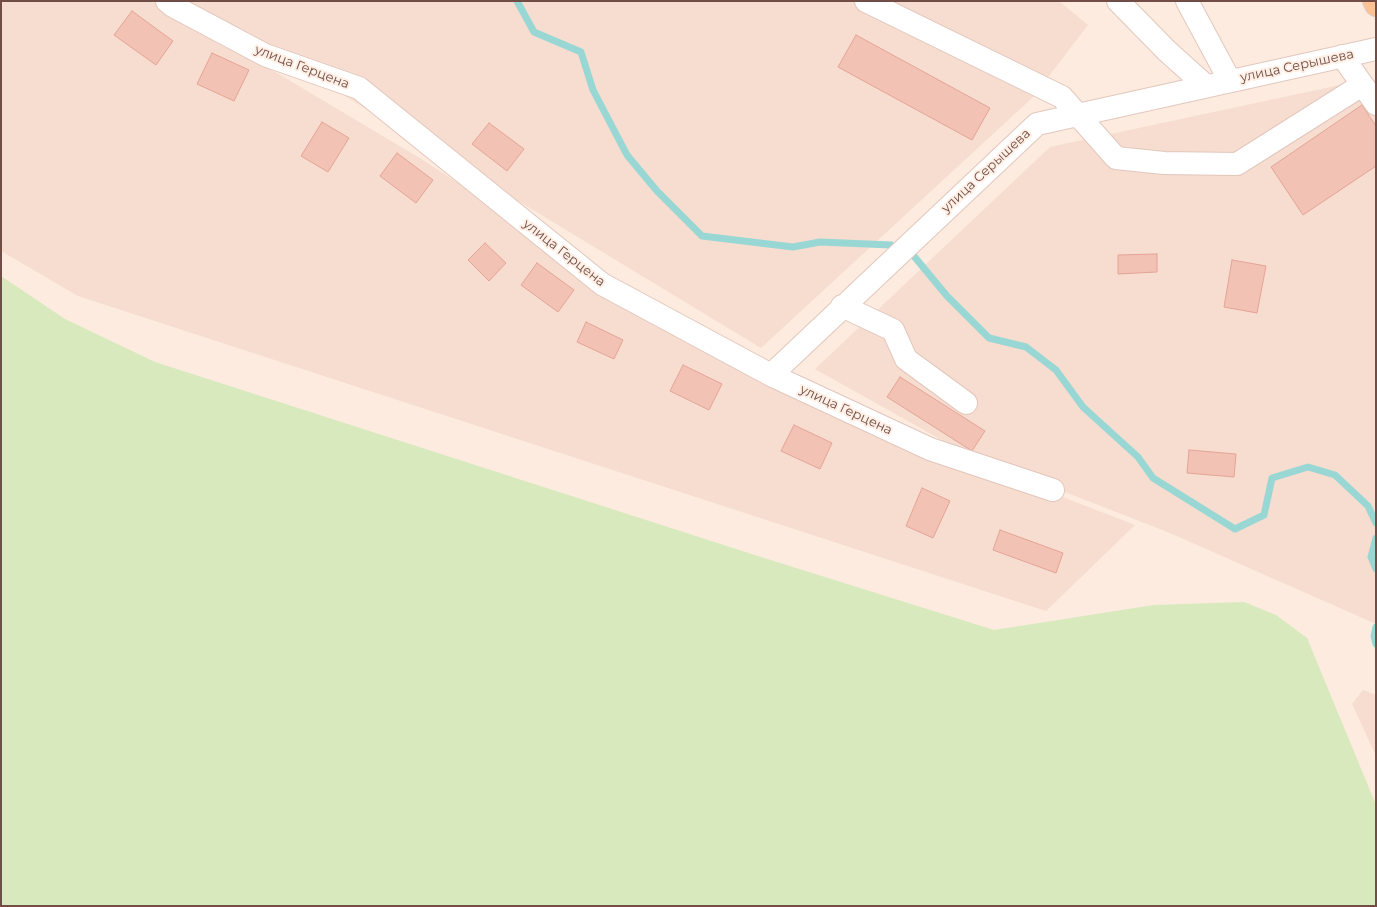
<!DOCTYPE html>
<html>
<head>
<meta charset="utf-8">
<style>
	body { margin:0 }
	#map { position:relative; width:1377px; height:907px; overflow:hidden; background:#fcebde; font-family:Montserrat,sans-serif }
	canvas { display:block }
	.frame { position:absolute; inset:0; border:2px solid #724d46; pointer-events:none }
</style>
</head>
<body>
<div id="map">
<canvas width="1377" height="907"></canvas>
<div class="frame"></div>
</div>
<script>
const c = document.querySelector('canvas').getContext('2d');
c.lineJoin = 'round';
function paint(path, color) { c.fillStyle = color; c.fill(path, 'evenodd'); }
const poly = rows => new Path2D(rows.map(r => 'M' + r).join(''));
function stroke(path, color, width, dash) { c.strokeStyle = color; c.lineWidth = width; c.lineCap = dash ? 'butt' : 'round'; c.setLineDash(dash || []); c.stroke(path); }
function label(font, color, halo, rows, align = 'center') {
  c.font = font + ' Montserrat,sans-serif'; c.lineWidth = 4; c.setLineDash([]); c.textBaseline = 'middle'; c.strokeStyle = halo; c.fillStyle = color; for (const [text, x, y, turn = 0] of rows) {
    c.save(); c.translate(x, y); c.rotate((+turn || 0) * Math.PI / 180); c.textAlign = isNaN(turn) ? turn : align; if (halo) c.strokeText(text, 0, 0); c.fillText(text, 0, 0); c.restore();
  }
}
const residential = poly([
	[1,1,156,1,423,160,748,375,1135,525,1046,611,78,296,1,251],
	[188,1,1059,1,1088,25,1032,98,761,348],
	[1368,79,1376,93,1376,624,1170,533,965,453,815,369,1050,147],
	[1363,690,1376,695,1376,756,1352,704]
]);
const green = poly([
	[1,276,65,319,155,362,761,557,994,630,1154,605,1244,602,1276,615,1307,638,1376,805,1376,906,1,906]
]);
const stream = poly([
	[517,1,534,32,581,52,593,90,627,155,657,191,702,236,793,247,820,242,891,245],
	[913,255,947,296,989,338,1026,347,1056,370,1083,407,1138,457,1153,478,1235,529,1264,515,1272,478,1308,467,1335,475,1368,506,1376,523],
	[1376,538,1371,557,1376,569],
	[1376,627,1374,636,1376,644]
]);
const building = poly([
	[132,11,173,41,156,65,114,35,132,11],
	[856,35,990,108,972,140,838,67,856,35],
	[212,53,249,70,234,101,197,84,212,53],
	[1362,105,1376,126,1376,166,1303,215,1271,167,1362,105],
	[322,122,349,138,328,172,301,156,322,122],
	[489,123,524,149,507,171,472,144,489,123],
	[397,153,433,180,416,203,380,176,397,153],
	[485,243,506,263,489,281,468,260,485,243],
	[1157,254,1157,272,1118,274,1118,255,1157,254],
	[1232,260,1266,266,1257,313,1224,307,1232,260],
	[537,263,574,290,558,312,521,285,537,263],
	[586,322,623,340,614,359,577,342,586,322],
	[683,365,722,384,709,410,670,391,683,365],
	[900,377,985,431,972,451,887,397,900,377],
	[794,425,832,443,820,469,781,451,794,425],
	[1189,450,1236,454,1234,477,1187,473,1189,450],
	[922,488,950,501,933,538,906,526,922,488],
	[1000,530,1063,553,1056,573,993,550,1000,530]
]);
const minor = poly([
	[167,1,173,6,265,55,359,88,602,284,771,375,930,449,1053,490],
	[866,1,1062,97,1116,158,1164,163,1237,164,1362,85],
	[1118,1,1167,51,1206,86],
	[1187,1,1230,81],
	[1342,56,1376,104],
	[842,306,893,330,906,359,966,403],
	[771,375,1037,124,1376,49]
]);
const major = poly([
	[1374,1,1376,5]
]);
const streetNames = [
	["улица Серышева",1297,66,-12],
	["улица Герцена",302,67,21],
	["улица Серышева",986,171,-43],
	["улица Герцена",564,253,38],
	["улица Герцена",846,410,25]
];
paint(residential, '#f6ddcf');
paint(green, '#d7e9bd');
stroke(stream, '#99d7d5', 7);
paint(building, '#f2c2b5');
stroke(building, '#e5a496', 1);
stroke(minor, '#e2c7bd', 24);
stroke(major, '#d8cdcb', 24);
stroke(minor, '#fff', 22);
stroke(major, '#fdc294', 22);
label('13px', '#724d46', '#ffefe4', streetNames);
</script>
</body>
</html>
